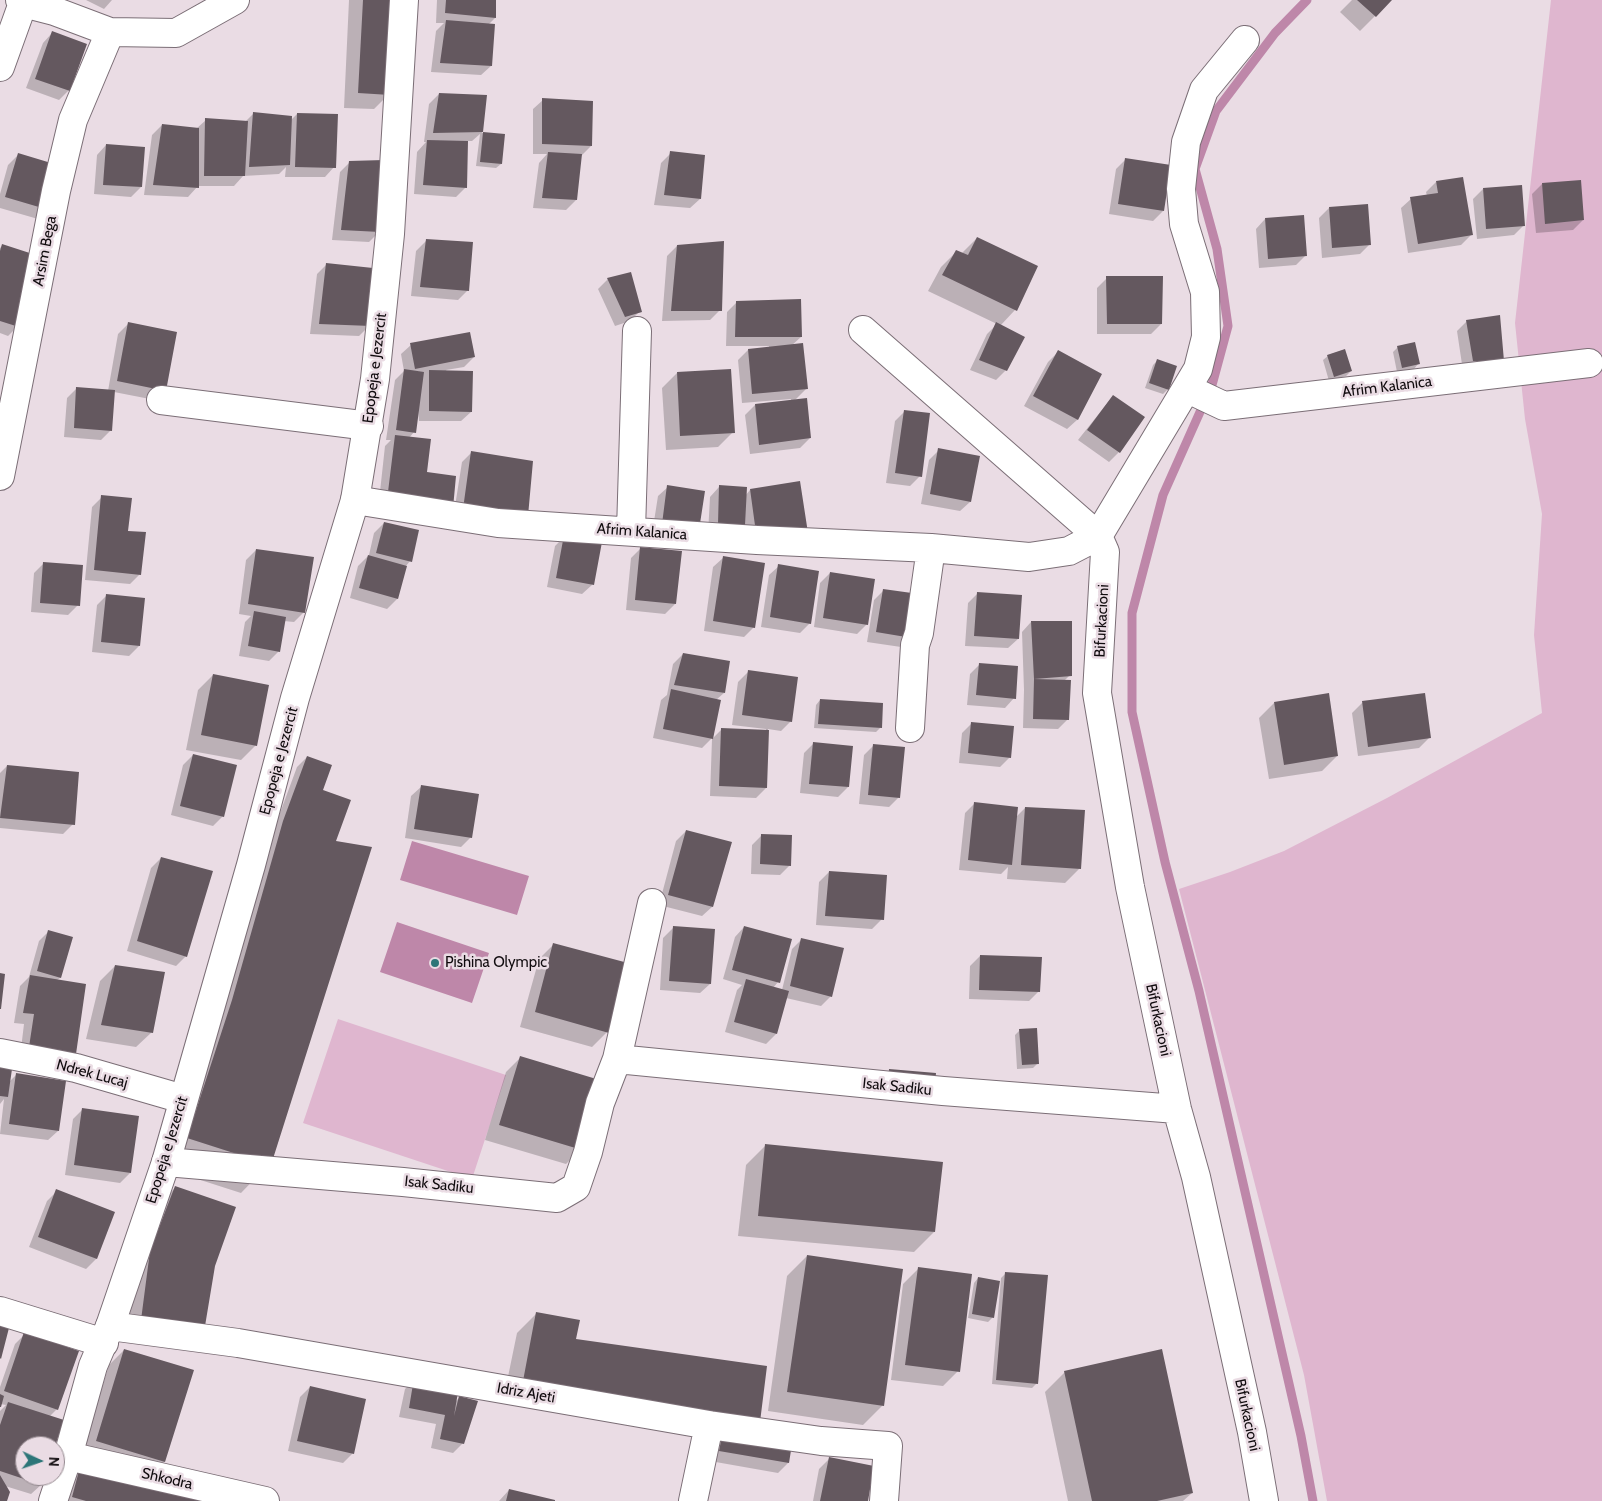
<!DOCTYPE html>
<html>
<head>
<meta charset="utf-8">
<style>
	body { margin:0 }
	#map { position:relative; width:1602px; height:1501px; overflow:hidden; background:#eadce4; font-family:Cabin,sans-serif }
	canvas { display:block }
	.north { position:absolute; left:15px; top:1436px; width:50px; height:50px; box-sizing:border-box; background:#eadce4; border:1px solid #93888e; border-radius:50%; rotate:93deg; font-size:14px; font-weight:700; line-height:20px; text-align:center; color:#100b0e }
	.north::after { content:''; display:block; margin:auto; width:18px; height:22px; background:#2c7678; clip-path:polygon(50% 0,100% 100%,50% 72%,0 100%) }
</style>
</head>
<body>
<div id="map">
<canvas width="1602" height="1501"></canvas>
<div class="north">N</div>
</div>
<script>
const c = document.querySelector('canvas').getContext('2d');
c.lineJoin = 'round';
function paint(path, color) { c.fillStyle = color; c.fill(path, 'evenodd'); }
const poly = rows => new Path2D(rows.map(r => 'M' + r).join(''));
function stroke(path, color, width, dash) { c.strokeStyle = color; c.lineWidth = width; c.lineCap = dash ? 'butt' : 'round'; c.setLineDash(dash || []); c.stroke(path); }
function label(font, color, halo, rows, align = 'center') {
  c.font = font + ' Cabin,sans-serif'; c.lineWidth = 5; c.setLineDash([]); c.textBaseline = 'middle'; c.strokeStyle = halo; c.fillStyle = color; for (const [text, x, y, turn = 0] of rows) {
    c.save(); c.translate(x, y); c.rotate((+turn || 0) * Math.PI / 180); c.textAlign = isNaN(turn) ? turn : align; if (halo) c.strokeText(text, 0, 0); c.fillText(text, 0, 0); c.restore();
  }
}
const green = poly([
	[1551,0,1602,0,1602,1501,1327,1501,1304,1375,1179,889,1230,872,1284,851,1387,798,1542,713,1534,635,1542,514,1525,419,1515,323],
	[338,1019,506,1075,472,1179,303,1123]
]);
const water = poly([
	[412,841,529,876,517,915,400,880],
	[397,922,489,953,472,1003,380,972]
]);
const shadow = poly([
	[86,0,112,0,104,9],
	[349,0,393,0,389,94,374,109,344,108],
	[437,0,495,0,495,18,488,25,491,66,481,75,431,72,436,31,444,23,436,23],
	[1352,0,1391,0,1360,31,1340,12],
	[52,33,69,90,59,100,26,88,43,43],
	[439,94,486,97,482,133,504,135,501,164,496,168,476,166,480,134,472,141,467,141,466,187,456,197,414,194,417,152,426,142,424,142,429,104],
	[543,100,591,146,581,156,576,200,566,210,533,208,539,163,547,154,533,154,533,109],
	[253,114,290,121,297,114,334,167,325,177,285,177,286,167,279,174,243,176,234,186,198,186,188,197,144,195,152,135,162,125,196,129,206,120,245,122],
	[106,145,141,187,131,197,94,194,97,155],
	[671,153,700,199,690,208,654,205,661,163],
	[18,155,60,167,38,219,0,208,0,194,8,165],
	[1126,159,1163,211,1153,221,1109,214,1116,169],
	[350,162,379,232,369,242,332,240,340,172],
	[1436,182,1471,235,1461,245,1408,253,1401,208,1411,199,1427,196,1426,192],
	[1542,184,1583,220,1573,230,1536,233,1532,194],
	[1483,189,1524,225,1514,235,1477,239,1473,199],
	[1329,208,1370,244,1360,254,1322,258,1319,218],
	[1265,219,1306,255,1296,265,1259,268,1256,229],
	[977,238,1036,267,1015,310,1000,326,1006,370,996,380,970,370,987,334,997,324,928,291,941,267,956,252,961,254],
	[426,241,468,290,458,300,411,296,416,251],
	[3,245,18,326,8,336,0,333,0,248],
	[677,246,720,310,710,320,662,321,667,256],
	[327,264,369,326,359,336,310,334,317,274],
	[1107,278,1161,324,1151,334,1097,334,1097,288],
	[608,279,640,311,630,321,615,326,598,289],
	[737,302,801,337,791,346,807,388,794,401,810,438,800,448,750,454,745,415,755,405,791,401,791,399,742,403,738,360,748,350,769,348,769,346,726,346,727,312],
	[1467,321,1503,360,1463,371,1457,331],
	[128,324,175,333,155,400,114,392,111,430,101,440,64,437,67,398,77,388,108,391,118,334],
	[411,345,474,357,464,367,446,370,471,412,461,421,419,421,418,407,414,432,409,438,430,441,378,510,385,446,391,440,386,440,395,380,404,371,401,354],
	[1398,347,1418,364,1414,369,1397,372,1393,352],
	[1058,352,1101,375,1077,420,1067,429,1024,406,1048,362],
	[1328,356,1351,371,1346,376,1329,381,1323,360],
	[1157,361,1168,389,1163,394,1145,388,1153,365],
	[677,373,733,432,718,447,666,450,662,388],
	[1113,396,1143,417,1119,452,1109,462,1078,440],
	[905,411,920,476,910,486,886,483,895,421],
	[939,450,970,502,960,511,921,504,929,460],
	[472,452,501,457,453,519,462,462],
	[668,487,688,539,652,534,658,496],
	[719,487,745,496,750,490,807,532,748,550,744,525,734,535,708,534,710,497],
	[102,497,127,532,140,574,130,584,85,580,92,507],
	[384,523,410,561,406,566,397,599,387,609,350,598,358,566,369,555,374,533],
	[565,536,592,585,582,594,547,587,555,546],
	[641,548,675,604,665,614,626,610,631,558],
	[256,550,304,612,294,622,284,621,279,651,269,661,239,656,245,622,251,616,239,614,246,560],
	[723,558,754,627,744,637,704,631,713,567],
	[44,563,78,605,68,615,31,612,34,573],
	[779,566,810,623,800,633,761,627,769,575],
	[830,573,867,624,857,634,814,627,820,583],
	[884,590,917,595,901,647,867,642,874,600],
	[978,593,1018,639,1008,648,965,646,968,603],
	[107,595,139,646,129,656,92,652,97,605],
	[1031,622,1070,675,1064,681,1068,719,1058,729,1023,728,1024,690,1022,632],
	[683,654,724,693,716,700,712,738,702,748,653,738,661,700,667,695,673,664],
	[980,664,1014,698,1005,708,967,705,970,674],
	[748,672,791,721,781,731,768,729,766,788,756,798,710,796,712,739,722,729,766,731,766,729,732,725,738,682],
	[213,675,256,745,241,760,186,750,198,690],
	[1424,694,1429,738,1419,748,1358,756,1352,713,1362,703],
	[820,700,881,727,876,732,814,728,816,705],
	[1274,703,1337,756,1322,771,1269,779,1259,718],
	[972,723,1010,757,1000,767,959,763,962,733],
	[814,743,848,787,838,797,800,793,804,753],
	[874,745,899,797,889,807,859,804,864,755],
	[193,755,223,816,213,826,171,815,183,765],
	[307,757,321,791,334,841,269,1164,241,1193,160,1167,273,832,297,767],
	[7,766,73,824,63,834,0,828,0,773],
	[421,787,471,837,461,847,405,838,411,796],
	[975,803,1016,817,1025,808,1080,868,1065,883,1007,879,1008,867,1001,874,959,870,965,813],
	[686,831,712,907,702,916,659,905,676,841],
	[762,835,790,865,780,875,751,874,752,845],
	[161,858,186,956,176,966,127,951,151,868],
	[829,872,882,919,872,929,816,925,819,882],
	[744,927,778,982,773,988,782,990,792,949,802,939,831,996,821,1006,786,998,776,1034,766,1044,725,1032,737,990,742,985,723,979,735,937],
	[673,928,710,984,700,993,660,990,663,938],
	[48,932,60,978,57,980,84,985,20,1057,24,1024,14,1023,20,986,29,977,39,941],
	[554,944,607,1032,592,1047,520,1027,539,959],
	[980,956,1039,991,1029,1001,969,999,970,966],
	[115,966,152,1032,136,1047,86,1039,100,981],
	[1020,1030,1038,1063,1033,1068,1017,1069,1015,1035],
	[521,1057,581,1149,566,1164,485,1140,506,1072],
	[0,1068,9,1082,16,1075,58,1131,48,1140,0,1134,4,1099,0,1104],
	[83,1109,138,1118,130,1173,120,1183,65,1175,73,1119],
	[766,1145,934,1232,914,1252,738,1236,746,1165],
	[175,1188,234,1208,127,1335,135,1267,160,1203],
	[57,1191,113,1213,96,1259,86,1269,29,1247,47,1201],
	[807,1256,883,1405,863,1425,768,1411,787,1276],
	[918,1269,958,1371,943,1386,891,1380,903,1284],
	[1006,1273,1037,1383,1032,1388,992,1384,1001,1278],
	[978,1278,993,1317,988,1322,968,1318,974,1283],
	[537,1313,574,1340,759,1421,791,1445,788,1463,778,1473,710,1461,718,1437,503,1401,517,1333],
	[25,1334,57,1409,49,1417,54,1446,25,1446,25,1476,44,1476,41,1485,31,1494,5,1486,5,1501,0,1501,0,1411,6,1405,0,1404,0,1387,15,1344],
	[124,1350,192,1371,164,1462,149,1477,81,1456,109,1365],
	[1065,1372,1192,1493,1183,1501,1068,1501,1045,1392],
	[415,1379,455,1402,459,1398,463,1443,453,1453,431,1448,436,1424,399,1417,405,1389],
	[310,1387,353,1453,343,1463,288,1451,300,1397],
	[829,1459,867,1501,813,1501,819,1469],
	[80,1469,209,1501,65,1501,70,1479],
	[509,1490,552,1501,499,1501]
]);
const stream = poly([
	[1307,0,1275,33,1216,111,1195,169,1217,249,1228,326,1212,385,1163,495,1132,613,1132,712,1165,862,1199,991,1301,1436,1313,1501]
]);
const building = poly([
	[363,0,395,0,390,95,358,93],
	[446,0,496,0,496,18,445,13],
	[1357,0,1392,0,1376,17],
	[446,20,495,24,492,66,440,63],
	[52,31,87,44,70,91,35,79],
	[439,93,487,95,483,132,433,133],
	[542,98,593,101,592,146,542,144],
	[253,112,292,116,290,165,249,167],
	[297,113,338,114,336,168,295,167],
	[205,118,248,121,245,176,204,176],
	[162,124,199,128,199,188,153,185],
	[483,132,505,134,502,164,480,162],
	[427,140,468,141,467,188,423,185],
	[106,144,145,147,142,187,103,185],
	[670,151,705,155,701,199,664,195],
	[548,152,582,154,577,200,542,198],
	[18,153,61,166,49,210,5,197],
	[1125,158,1171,165,1164,211,1118,204],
	[384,160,380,232,341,230,349,161],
	[1463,177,1473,235,1418,244,1410,197,1438,193,1436,181],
	[1581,180,1584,220,1545,224,1542,183],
	[1522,185,1525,226,1486,229,1483,188],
	[1368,204,1371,245,1332,248,1329,207],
	[1304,215,1307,256,1268,259,1265,218],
	[977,237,1038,266,1017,311,942,275,956,250,968,255],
	[426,239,473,242,469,291,420,287],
	[724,241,722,311,671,311,677,245],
	[2,244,42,257,19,327,0,321,0,251],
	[326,263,373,268,371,326,319,324],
	[631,272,642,312,625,317,607,278],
	[1106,276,1163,276,1162,324,1107,324],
	[801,299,802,337,735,337,736,301],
	[1500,315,1504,361,1473,361,1466,320],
	[128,322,177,332,166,391,117,381],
	[996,322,1025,337,1007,371,979,360],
	[470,332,475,357,415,369,410,343],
	[1415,342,1420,364,1402,368,1397,346],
	[803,343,808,389,752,394,748,349],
	[1345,349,1352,371,1334,377,1327,355],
	[1058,350,1102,374,1078,420,1033,396],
	[1157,359,1177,366,1169,390,1149,383],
	[404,369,424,372,416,433,396,430],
	[731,369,735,433,680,436,677,372],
	[429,370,473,371,472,412,429,411],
	[76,387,115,390,112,431,74,428],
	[1113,395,1145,417,1120,453,1087,430],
	[807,398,811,438,759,445,755,404],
	[904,410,930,413,922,477,895,473],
	[395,435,431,439,427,472,456,476,453,508,387,500],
	[938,448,980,456,971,502,930,494],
	[471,451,533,461,528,516,463,509],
	[800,481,808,533,757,540,750,489],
	[667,485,705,491,699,530,662,524],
	[719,485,747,487,745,525,718,524],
	[101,495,132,498,128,531,146,532,141,575,94,570],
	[384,522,419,530,412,562,376,553],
	[564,535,602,542,594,585,556,578],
	[640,547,682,551,676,604,635,600],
	[256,549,314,557,305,613,248,604],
	[368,555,407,566,398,599,359,588],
	[723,556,765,563,755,628,713,621],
	[43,562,83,565,80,606,40,603],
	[778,564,819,571,811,624,770,617],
	[830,572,875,579,868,625,823,618],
	[883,589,919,594,912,638,876,632],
	[977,592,1022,595,1019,639,974,636],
	[106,594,145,598,140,646,101,642],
	[254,611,286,617,280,652,248,646],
	[1031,621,1072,621,1072,676,1034,679,1071,680,1069,720,1033,719,1034,679],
	[683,653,730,661,725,693,674,685],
	[979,663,1018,666,1016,699,976,695],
	[748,670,798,677,792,722,742,715],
	[213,674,269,685,257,746,201,735],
	[671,689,721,700,713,739,663,729],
	[1329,693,1338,756,1284,765,1274,702],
	[1425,693,1431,738,1368,747,1362,701],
	[820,699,883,703,882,728,818,724],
	[971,722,1014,726,1011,758,968,753],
	[721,728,769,730,767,788,719,786],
	[813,742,853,746,849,787,809,784],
	[873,744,905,747,900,798,868,795],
	[193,754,237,765,224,817,180,806],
	[307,756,332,765,323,790,351,800,336,841,372,847,271,1165,187,1138,232,1000,283,821],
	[7,765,79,772,75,825,0,818],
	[421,785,479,794,472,838,414,829],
	[974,802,1018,807,1012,865,968,860],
	[1025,807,1085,810,1081,869,1021,865],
	[686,830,732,842,713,907,668,895],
	[761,834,792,835,791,866,760,864],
	[161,857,213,871,187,957,137,941],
	[829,871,887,875,884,920,825,916],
	[673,926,715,929,711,984,669,981],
	[744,926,792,939,780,983,732,970],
	[48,930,73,937,61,978,37,971],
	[801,938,844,948,832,997,790,986],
	[553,943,628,963,609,1033,535,1012],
	[980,955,1042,957,1040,992,979,990],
	[115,965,165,972,153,1033,101,1025],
	[0,973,5,974,1,1009,0,1009],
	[30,975,86,984,76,1054,29,1047,34,1014,23,1013],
	[746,979,789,991,777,1034,734,1022],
	[1037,1028,1039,1064,1022,1065,1019,1029],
	[520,1056,603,1081,582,1150,499,1125],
	[0,1067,12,1069,8,1097,0,1096],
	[889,1069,936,1073,935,1085,888,1082],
	[16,1073,66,1081,59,1131,9,1124],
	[82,1108,139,1116,131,1173,74,1165],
	[765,1144,943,1162,935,1232,758,1216],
	[175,1186,236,1207,215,1266,204,1332,141,1320,150,1251],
	[56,1189,115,1212,97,1259,38,1237],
	[807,1255,903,1269,884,1406,787,1392],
	[918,1267,972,1274,960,1372,905,1365],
	[1005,1272,1048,1275,1038,1384,996,1380],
	[978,1277,1000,1281,994,1318,972,1314],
	[536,1312,580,1320,576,1339,767,1366,760,1422,523,1381],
	[0,1321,10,1324,1,1359,0,1358],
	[24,1332,79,1351,58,1410,4,1391],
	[124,1349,194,1370,165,1462,96,1441],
	[1162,1349,1193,1493,1157,1501,1092,1501,1064,1371],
	[414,1378,459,1386,454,1416,459,1396,478,1401,464,1444,440,1439,445,1415,409,1408],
	[310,1386,366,1399,354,1454,297,1441],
	[0,1394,4,1396,1,1407,0,1407],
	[8,1402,64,1420,55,1446,25,1446,25,1476,45,1476,42,1485,0,1471,0,1425],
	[723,1431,792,1444,789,1463,719,1451],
	[829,1457,874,1466,868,1501,820,1501],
	[80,1467,207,1501,86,1501,72,1497],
	[0,1475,10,1492,7,1501,0,1501],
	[509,1489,555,1500,555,1501,506,1501]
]);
const minor = poly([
	[20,0,23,3,54,11,110,32,176,33,235,0],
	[0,67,23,3],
	[863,330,1098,536,1105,552,1097,693,1130,887,1177,1109,1196,1177,1252,1432,1264,1501],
	[1188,389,1224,406,1589,363],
	[161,400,369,426],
	[0,476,56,191,73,120,110,32],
	[355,500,498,523,757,540,931,548,1029,557,1069,551,1098,536,1198,369,1206,337,1205,292,1184,224,1181,189,1186,142,1204,90,1245,40],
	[631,531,637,331],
	[910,728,915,645,919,633,931,548],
	[0,1053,76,1068,183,1099],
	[617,1059,652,903],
	[166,1162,403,1182,557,1198,576,1187,588,1152,600,1103,617,1059,943,1091,1177,1109],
	[0,1311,104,1343],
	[110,1326,238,1343,709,1425,821,1441,888,1446,884,1501],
	[68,1456,265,1501],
	[693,1501,709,1425]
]);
const major = poly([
	[53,1501,68,1456,93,1366,110,1326,166,1162,251,865,295,698,355,500,375,379,390,234,404,0]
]);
const markers = [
	[435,963,5,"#2c7678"]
];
const streetNames = [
	["Arsim Bega",45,251,-79],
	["Epopeja e Jezercit",375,368,-83],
	["Afrim Kalanica",1387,387,-7],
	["Afrim Kalanica",642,532,4],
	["Bifurkacioni",1102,621,-87],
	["Epopeja e Jezercit",279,761,-75],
	["Bifurkacioni",1158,1020,78],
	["Ndrek Lucaj",92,1074,15],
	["Isak Sadiku",897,1087,6],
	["Epopeja e Jezercit",167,1150,-73],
	["Isak Sadiku",439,1185,6],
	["Idriz Ajeti",526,1393,10],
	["Bifurkacioni",1247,1415,78],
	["Shkodra",167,1479,13]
];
const poiNames = [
	["Pishina Olympic",445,963]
];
paint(green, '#dfb6cf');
paint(water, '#be87a9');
paint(shadow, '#0003');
stroke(stream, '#be87a9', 9);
paint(building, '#64585f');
stroke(minor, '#7b6e76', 30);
stroke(major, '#7b6e76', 30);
stroke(minor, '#fff', 28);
stroke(major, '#fff', 28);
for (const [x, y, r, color] of markers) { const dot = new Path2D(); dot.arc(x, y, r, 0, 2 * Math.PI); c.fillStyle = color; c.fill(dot); stroke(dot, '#eadce4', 2); }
label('15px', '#100b0e', '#eadce4', streetNames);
label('15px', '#100b0e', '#eadce4', poiNames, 'left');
</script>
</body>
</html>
